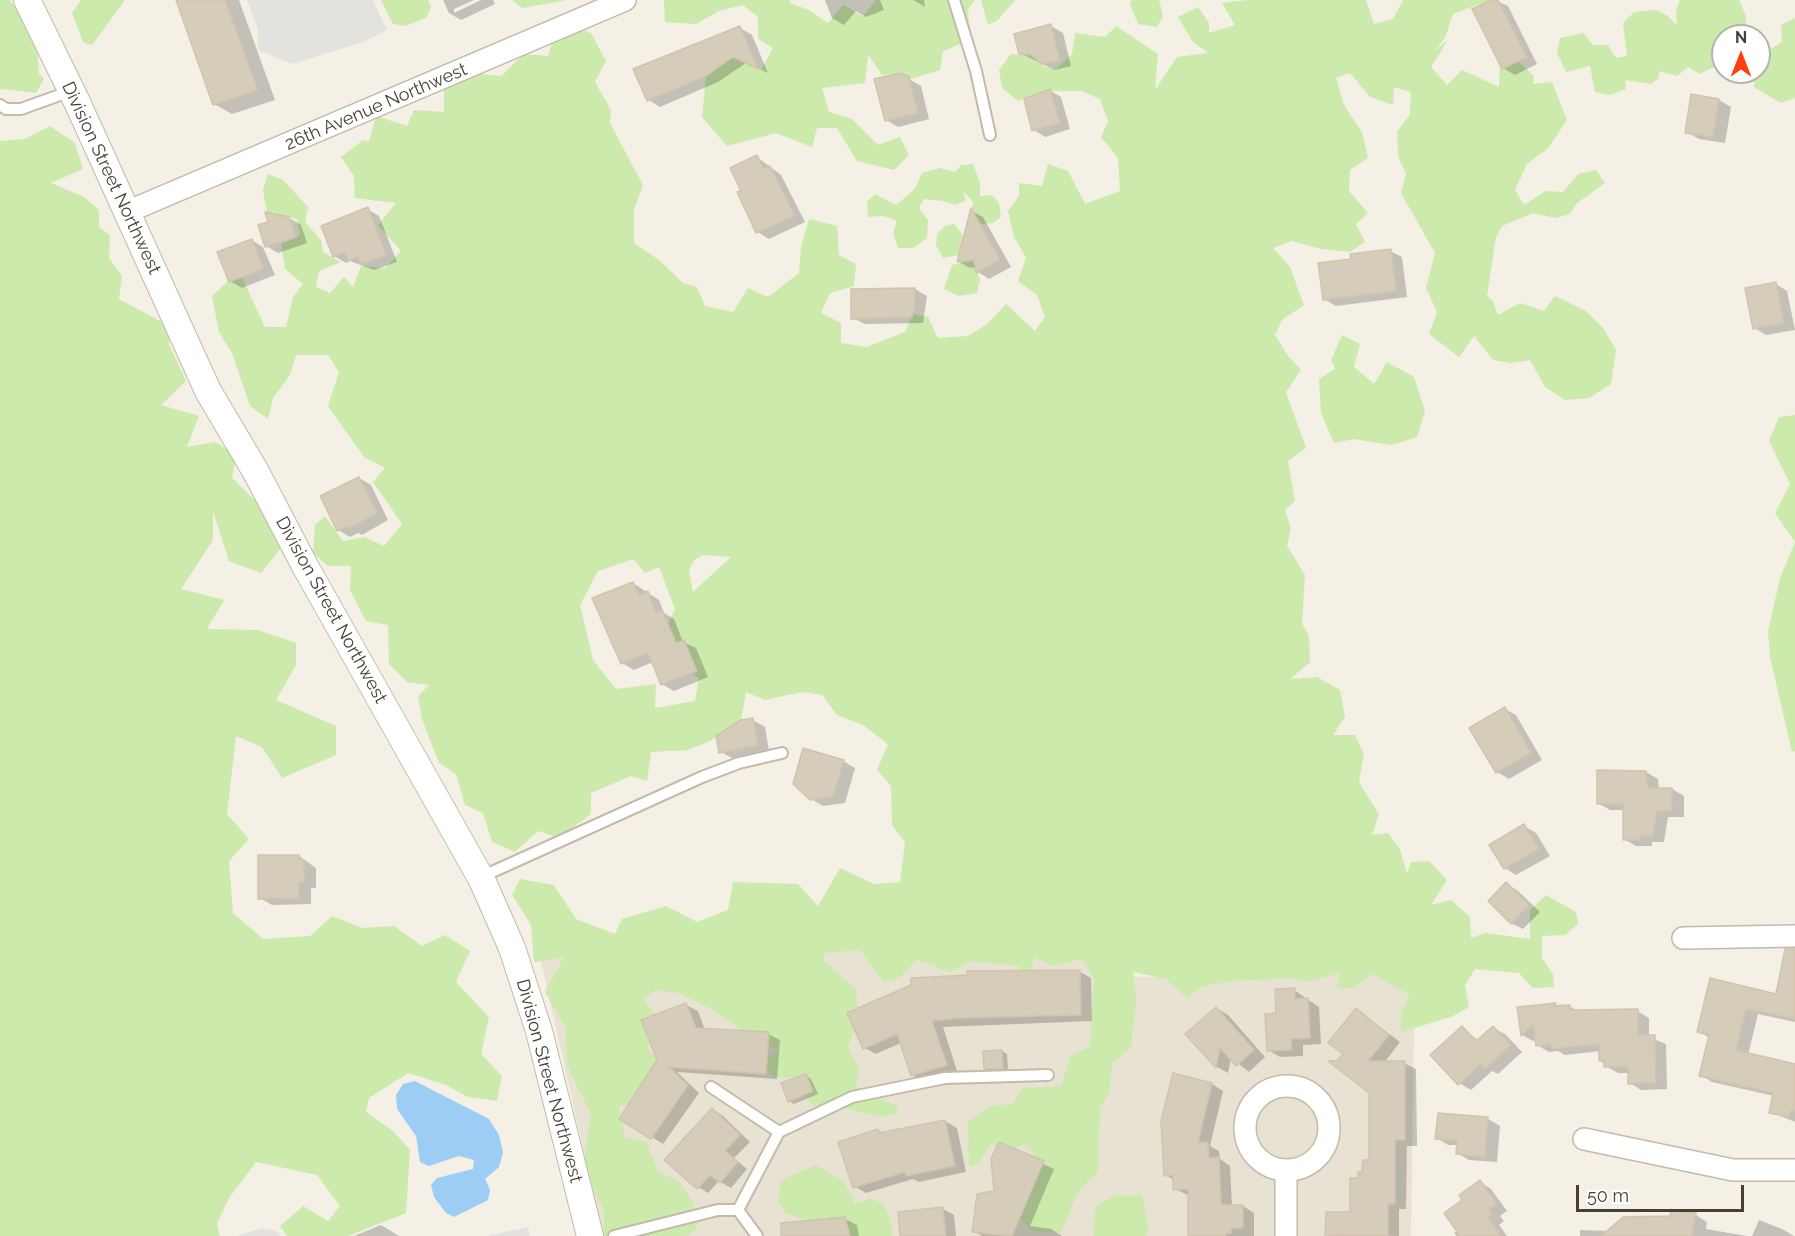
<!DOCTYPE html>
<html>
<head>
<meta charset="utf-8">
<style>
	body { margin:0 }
	#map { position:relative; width:1795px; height:1236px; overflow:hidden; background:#f4f0e5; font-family:Raleway,sans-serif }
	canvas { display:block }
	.north { position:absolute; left:1711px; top:24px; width:60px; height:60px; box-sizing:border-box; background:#fff; border:2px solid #b5b3ae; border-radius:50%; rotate:0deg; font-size:16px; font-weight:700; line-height:24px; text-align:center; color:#464034 }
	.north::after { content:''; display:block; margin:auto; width:21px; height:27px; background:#ff3e11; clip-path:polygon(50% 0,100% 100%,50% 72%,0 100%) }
	.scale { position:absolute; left:1576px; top:1185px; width:168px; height:27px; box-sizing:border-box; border:3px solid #464034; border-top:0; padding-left:8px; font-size:18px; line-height:21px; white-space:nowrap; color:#464034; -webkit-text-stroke:4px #fff; paint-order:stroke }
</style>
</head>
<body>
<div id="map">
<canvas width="1795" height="1236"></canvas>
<div class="north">N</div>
<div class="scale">50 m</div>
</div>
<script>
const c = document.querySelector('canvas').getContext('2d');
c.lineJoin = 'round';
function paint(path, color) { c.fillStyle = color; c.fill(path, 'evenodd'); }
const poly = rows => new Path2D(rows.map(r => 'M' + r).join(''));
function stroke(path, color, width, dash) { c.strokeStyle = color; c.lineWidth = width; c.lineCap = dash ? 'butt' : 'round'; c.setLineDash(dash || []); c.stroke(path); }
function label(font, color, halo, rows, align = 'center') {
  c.font = font + ' Raleway,sans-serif'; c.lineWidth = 5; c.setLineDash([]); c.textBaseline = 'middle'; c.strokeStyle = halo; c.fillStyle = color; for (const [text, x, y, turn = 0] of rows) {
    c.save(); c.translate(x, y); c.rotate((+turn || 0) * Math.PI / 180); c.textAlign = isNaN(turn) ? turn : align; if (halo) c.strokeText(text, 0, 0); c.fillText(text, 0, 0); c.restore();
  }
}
const residential = poly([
	[1118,941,1119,977,1415,972,1411,1236,603,1236,539,953]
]);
const green = poly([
	[0,0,9,0,27,19,37,45,39,74,44,79,36,93,0,89],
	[81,0,125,0,92,45,83,42,72,13],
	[381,0,428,0,431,6,427,17,406,26,393,24],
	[512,0,567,0,522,8],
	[664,0,790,0,790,3,809,10,828,23,843,5,863,16,876,0,975,0,968,9,970,40,943,51,940,70,911,79,900,73,882,75,868,54,865,83,822,88,829,112,852,119,878,145,900,137,909,155,894,170,857,161,837,128,817,128,812,147,776,133,727,146,702,117,706,76,733,57,761,70,773,48,758,39,758,17,743,5,719,11,696,24,665,22],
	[981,0,1015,0,998,20,988,25],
	[1132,0,1159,0,1163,16,1157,27,1138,24,1130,4],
	[1248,0,1366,0,1374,24,1393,19,1403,0,1490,0,1453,14,1445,38,1434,51,1448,40,1431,67,1447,85,1462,70,1499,87,1500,62,1520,63,1534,76,1533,84,1552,82,1567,120,1548,148,1527,164,1515,190,1524,205,1546,191,1563,192,1578,174,1596,170,1605,183,1576,204,1570,214,1556,218,1533,213,1502,226,1496,237,1487,296,1493,301,1498,315,1520,303,1544,311,1555,296,1586,311,1603,328,1616,350,1611,384,1589,398,1565,400,1545,387,1530,360,1511,363,1493,360,1474,336,1459,357,1429,334,1437,312,1426,288,1435,253,1401,193,1406,174,1398,156,1397,132,1410,114,1411,92,1394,87,1393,105,1370,97,1350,73,1336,78,1344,105,1362,132,1368,158,1350,170,1349,191,1368,213,1356,224,1365,242,1350,252,1321,249,1292,241,1273,248,1290,267,1304,305,1282,320,1275,335,1288,356,1301,370,1286,392,1306,448,1288,461,1295,501,1285,510,1291,528,1287,546,1305,575,1302,624,1309,636,1310,662,1290,679,1317,677,1340,690,1345,717,1333,735,1355,735,1364,754,1359,782,1379,814,1372,835,1388,833,1400,849,1407,874,1411,862,1429,861,1447,880,1431,905,1451,900,1470,917,1471,938,1485,933,1530,939,1530,910,1546,895,1576,912,1578,924,1565,935,1542,936,1542,958,1553,974,1554,987,1533,988,1519,973,1475,969,1465,985,1469,1007,1451,1017,1401,1032,1401,1014,1410,995,1373,974,1352,988,1336,987,1341,973,1305,982,1291,978,1232,981,1203,986,1187,998,1166,979,1133,972,1136,1000,1131,1048,1112,1063,1109,1093,1100,1108,1098,1172,1079,1190,1061,1233,1032,1231,1018,1216,1034,1153,1025,1144,1008,1152,991,1144,978,1164,969,1167,968,1121,991,1106,1013,1104,1023,1088,1061,1086,1071,1056,1090,1047,1094,978,1082,959,1053,966,1034,957,1027,991,1019,990,1019,966,971,961,950,972,917,959,900,977,884,983,860,950,824,953,824,960,856,990,859,1019,848,1047,859,1068,856,1087,898,1107,895,1115,878,1116,840,1107,824,1115,803,1095,800,1078,775,1077,760,1063,778,1051,763,1040,744,1040,738,1027,717,1012,679,993,655,990,643,999,656,1017,660,1032,646,1048,667,1066,642,1102,619,1107,625,1137,646,1142,658,1171,679,1182,693,1202,697,1229,686,1236,604,1236,604,1211,588,1178,585,1157,591,1115,567,1064,566,1028,545,992,564,957,534,962,531,925,512,895,520,879,554,885,576,919,615,934,622,919,666,906,697,922,728,910,733,882,798,884,818,906,840,868,874,884,900,882,905,842,892,825,891,786,877,770,888,744,863,725,837,715,822,695,802,692,765,700,746,692,741,720,710,741,688,750,651,752,647,781,631,776,591,793,591,814,559,838,538,831,515,852,492,842,483,813,465,805,456,774,439,763,422,719,418,696,429,685,407,682,389,664,388,625,366,621,350,590,351,566,328,566,313,553,315,525,325,516,343,541,364,537,384,546,402,524,373,482,385,468,364,457,328,406,339,372,328,355,296,355,290,375,273,398,268,419,250,406,232,353,219,332,212,296,239,271,265,327,286,327,293,297,303,284,285,269,281,244,300,235,297,219,267,213,263,190,268,174,283,180,308,207,305,222,321,240,323,252,341,262,319,271,316,287,330,293,344,277,353,287,361,266,385,268,401,251,378,225,396,203,355,198,354,176,341,157,363,140,369,141,376,116,407,126,414,110,444,112,444,90,449,71,501,76,524,54,548,56,558,22,591,33,606,61,595,82,611,110,610,123,643,185,634,210,634,243,659,260,683,283,697,287,705,306,733,312,748,288,768,297,799,273,801,247,809,219,837,226,839,255,856,264,854,286,830,293,821,313,841,323,841,343,867,347,905,332,913,314,928,317,938,338,968,336,987,324,1006,304,1035,331,1045,317,1037,295,1018,281,1026,258,1014,237,1008,211,1019,196,1019,183,1042,186,1048,164,1068,171,1085,204,1120,191,1118,158,1101,137,1108,121,1100,99,1081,91,1045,91,1018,101,1002,88,999,70,1011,54,1031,55,1044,66,1056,69,1072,54,1075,33,1105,37,1116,26,1158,54,1155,90,1177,57,1208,53,1192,41,1178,17,1198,7,1209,23,1209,33,1235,25,1222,3],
	[703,555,731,557,693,592,689,570,694,560],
	[633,559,645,573,659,567,675,609,666,629,677,663,699,678,695,701,655,708,656,684,616,689,593,660,580,605,598,571],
	[1680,0,1739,0,1746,16,1746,36,1723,36,1723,44,1715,42,1717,65,1700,74,1688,67,1677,76,1659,71,1659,78,1651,84,1625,80,1626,89,1610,95,1595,92,1590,66,1566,72,1557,53,1560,38,1583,33,1593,45,1608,45,1616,58,1627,56,1623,23,1634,12,1656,10,1668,16,1677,26,1676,10],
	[1795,18,1795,98,1781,103,1754,87,1755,72,1759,72,1759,56,1782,42,1781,25],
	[50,126,75,143,83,169,51,183,84,197,99,210,99,227,110,235,109,258,122,276,119,299,169,326,169,344,186,381,161,405,199,416,187,447,215,442,236,455,232,478,260,505,284,544,261,573,229,561,213,511,213,540,181,589,224,600,207,629,257,630,296,643,296,665,276,700,336,726,336,755,282,778,262,747,236,736,227,814,249,839,229,861,233,913,263,939,310,936,332,916,362,928,394,926,422,946,445,935,470,951,456,982,489,1017,481,1054,502,1076,497,1101,468,1097,446,1085,408,1073,369,1098,366,1112,393,1131,410,1150,406,1213,348,1236,287,1236,280,1226,303,1206,328,1221,340,1206,317,1175,256,1162,229,1198,217,1223,220,1236,0,1236,0,141,25,139],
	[973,164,980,182,980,196,992,195,999,203,1001,217,993,223,980,224,972,208,973,202,963,191,966,201,955,205,943,201,924,199,919,208,928,220,927,238,913,248,898,248,893,233,897,221,884,216,868,217,867,202,875,194,896,205,915,189,922,173,940,168,955,172,961,165],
	[954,224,964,236,959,255,943,258,936,245,937,234,945,226],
	[974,260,980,280,977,293,959,296,944,289,952,265],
	[1342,335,1360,344,1354,367,1374,384,1387,362,1414,377,1425,411,1417,437,1391,445,1354,439,1334,443,1321,413,1319,379,1335,369,1331,360],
	[1795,415,1795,542,1775,513,1790,484,1769,441,1779,417],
	[1795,542,1795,751,1792,752,1770,657,1768,632,1780,578],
	[816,1165,844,1181,855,1204,870,1198,884,1204,892,1227,892,1236,836,1236,835,1220,826,1217,809,1222,785,1213,778,1200,781,1180],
	[1115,1195,1142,1196,1148,1225,1146,1236,1094,1236,1095,1207]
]);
const parking = poly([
	[247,0,373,0,387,30,363,42,292,64,258,50,258,29],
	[528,1227,530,1236,487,1236],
	[262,1228,276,1231,281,1236,237,1236]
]);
const water = poly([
	[415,1081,489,1119,499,1135,503,1153,499,1167,485,1179,490,1190,488,1200,454,1217,446,1213,434,1197,431,1185,437,1178,473,1169,474,1160,459,1156,429,1166,420,1162,416,1136,397,1109,396,1095,403,1084]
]);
const shadow = poly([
	[190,0,239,0,275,100,232,114,214,104],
	[443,0,474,0,454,9,454,13,481,0,493,0,495,4,461,20,449,13],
	[825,0,880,0,884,10,866,17,856,11,844,25,832,18],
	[913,0,924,0,925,7,915,1],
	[1494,0,1508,6,1537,64,1515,75,1503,68],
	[1051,26,1063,33,1071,66,1055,70,1020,53],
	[740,28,752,35,768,73,746,63,718,82,660,107,649,100,635,70],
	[909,79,921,86,929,119,898,127,886,120],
	[1049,90,1061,97,1070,129,1045,137,1034,130],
	[1693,96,1719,100,1731,107,1725,143,1699,139,1687,132],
	[757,157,781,175,805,222,769,239,758,232,739,193,743,191],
	[367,209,379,216,397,262,374,270,350,261,346,263,334,256],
	[972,211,983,217,1011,267,989,279,978,272,977,267,970,268,959,262],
	[289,218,301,225,307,243,278,253,266,246],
	[251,240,263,247,275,275,242,288,230,281],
	[1390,251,1402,257,1407,297,1336,306,1324,299,1353,260],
	[1776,284,1787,291,1795,330,1766,335,1755,328],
	[915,289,927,296,923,323,865,324,853,318],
	[359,478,371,485,388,520,362,535,358,533,350,537,338,530],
	[633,583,659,600,664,613,674,619,683,642,696,648,708,677,674,691,662,684,653,662,634,670,622,663],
	[1505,709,1516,715,1542,760,1509,779,1497,772],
	[753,720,765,727,769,751,732,758,721,752],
	[843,761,855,768,845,803,823,806,811,799],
	[1646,772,1658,779,1659,789,1672,789,1684,796,1684,817,1668,817,1664,842,1652,842,1652,846,1636,846,1624,839,1625,810,1610,810,1598,803],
	[1524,826,1536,833,1550,856,1516,875,1505,868],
	[299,856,316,868,316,888,311,888,311,904,272,905,260,898],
	[1507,884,1518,891,1540,912,1523,929,1511,923],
	[1795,971,1795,1022,1758,1014,1748,1055,1795,1065,1795,1122,1771,1112,1774,1096,1712,1082,1701,1075,1710,1038,1698,1031,1712,979,1777,995],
	[1080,972,1091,978,1092,1021,943,1027,957,1071,923,1082,912,1075,901,1043,876,1054,865,1048,913,986],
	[1294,990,1319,1007,1321,1044,1303,1045,1303,1056,1280,1057,1268,1050,1278,1015],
	[686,1005,698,1011,705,1030,768,1034,780,1040,777,1079,677,1072,699,1093,663,1144,652,1137,658,1061],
	[1556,1005,1569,1006,1579,1012,1637,1011,1649,1018,1649,1037,1666,1044,1667,1089,1641,1090,1630,1083,1630,1073,1618,1073,1606,1066,1601,1060,1601,1051,1565,1055,1558,1051,1549,1052,1537,1045,1537,1039,1533,1041,1522,1035,1519,1009],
	[1216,1008,1228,1015,1265,1057,1249,1072,1231,1058,1228,1073,1217,1067,1187,1034],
	[1357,1010,1400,1042,1384,1063,1404,1063,1416,1069,1417,1146,1407,1146,1406,1209,1399,1209,1399,1236,1327,1235,1351,1213,1359,1179,1371,1162,1370,1092,1338,1063,1345,1054],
	[1462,1028,1479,1041,1493,1028,1505,1034,1522,1052,1498,1074,1492,1071,1471,1090,1459,1083],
	[1002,1051,1007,1054,1008,1071,991,1072,985,1068],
	[806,1075,811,1079,818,1094,794,1104,789,1101],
	[1212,1084,1223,1091,1210,1146,1219,1151,1220,1159,1230,1166,1232,1206,1243,1206,1254,1213,1254,1236,1189,1236,1190,1196,1175,1189,1174,1180,1166,1175],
	[713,1110,723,1116,750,1142,734,1158,747,1169,731,1188,719,1181,708,1193,698,1187],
	[1439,1114,1488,1119,1500,1126,1497,1162,1469,1160,1457,1153,1458,1145,1448,1145,1437,1138],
	[945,1121,957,1128,966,1172,919,1182,913,1179,866,1193,855,1187,878,1130,883,1133],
	[1000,1144,1054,1169,1030,1226,1051,1229,1062,1236,982,1236,974,1231,995,1192],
	[1480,1182,1491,1189,1507,1211,1500,1216,1504,1221,1499,1225,1507,1236,1457,1236,1454,1233,1458,1231],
	[943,1209,954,1215,956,1236,901,1236],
	[1696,1215,1707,1222,1706,1229,1747,1236,1580,1236,1580,1230,1609,1231],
	[845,1219,857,1225,859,1236,801,1236],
	[1759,1220,1782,1229,1794,1236,1752,1236],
	[381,1225,399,1236,354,1236]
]);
const building = poly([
	[176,0,225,0,258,90,213,105,176,0],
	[1491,0,1498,0,1527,57,1502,69,1472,9,1491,0],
	[1051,24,1060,60,1042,64,1031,55,1019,54,1014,34,1051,24],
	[740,26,758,69,733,57,706,76,647,101,633,69,740,26],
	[900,73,909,77,918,113,885,121,874,79,900,73],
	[1050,89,1060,123,1032,131,1024,99,1050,89],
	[1691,94,1719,99,1713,137,1685,133,1691,94],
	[757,155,764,169,770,166,795,216,756,233,737,192,741,191,730,168,757,155],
	[368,207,386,255,361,264,358,257,348,261,344,252,333,257,321,226,368,207],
	[971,208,1000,260,976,273,974,260,957,262,971,208],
	[265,212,289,217,296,237,265,247,258,225,268,222,265,212],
	[252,239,264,269,229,282,217,252,252,239],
	[1391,249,1396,291,1323,300,1318,263,1351,259,1350,254,1391,249],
	[1776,282,1784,323,1753,329,1745,288,1776,282],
	[915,288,915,307,912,317,851,319,851,289,915,288],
	[359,477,377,513,349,529,347,526,337,531,320,496,359,477],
	[633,582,639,595,648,591,656,613,662,610,676,643,684,640,697,671,661,685,648,653,621,664,592,598,633,582],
	[1505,707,1531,753,1496,773,1469,728,1505,707],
	[753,718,758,745,719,753,716,736,741,720,753,718],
	[803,748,844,760,833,797,810,800,793,784,803,748],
	[1597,770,1646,771,1648,788,1672,788,1672,811,1657,811,1653,836,1641,836,1641,840,1623,840,1623,804,1597,804,1597,770],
	[1524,824,1539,849,1504,869,1489,845,1524,824],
	[258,855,299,855,299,860,304,860,305,882,299,882,299,898,258,899,258,855],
	[1506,882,1529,905,1511,924,1488,901,1506,882],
	[1785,949,1795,949,1795,1019,1746,1009,1736,1050,1795,1064,1795,1111,1791,1110,1789,1117,1769,1113,1773,1093,1699,1076,1709,1035,1697,1032,1710,978,1776,994,1785,949],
	[1080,970,1081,1015,958,1018,932,1021,947,1065,911,1076,897,1034,863,1049,847,1013,911,985,911,978,968,975,967,971,1080,970],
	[1295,988,1295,999,1308,998,1310,1038,1291,1039,1292,1050,1267,1051,1265,1014,1276,1013,1275,989,1295,988],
	[686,1003,696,1028,769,1032,766,1074,669,1067,688,1085,651,1139,619,1119,657,1060,641,1020,686,1003],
	[1556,1003,1554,1006,1570,1005,1570,1009,1575,1010,1638,1009,1638,1035,1655,1035,1656,1083,1628,1084,1628,1067,1604,1067,1604,1061,1599,1061,1599,1044,1552,1049,1550,1044,1536,1046,1533,1024,1521,1036,1517,1007,1556,1003],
	[1216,1007,1254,1050,1236,1066,1220,1048,1216,1068,1185,1034,1216,1007],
	[1356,1008,1389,1035,1368,1061,1405,1061,1405,1140,1395,1140,1395,1204,1388,1204,1388,1236,1325,1235,1326,1212,1350,1212,1350,1178,1358,1178,1358,1172,1362,1172,1363,1160,1369,1160,1369,1093,1328,1061,1337,1061,1343,1054,1328,1043,1356,1008],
	[1462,1026,1476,1041,1493,1026,1511,1045,1485,1069,1481,1064,1458,1085,1430,1055,1462,1026],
	[1002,1050,1003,1069,984,1069,983,1051,1002,1050],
	[1173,1073,1212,1083,1198,1143,1208,1142,1209,1158,1219,1157,1221,1205,1243,1205,1243,1228,1231,1228,1231,1233,1226,1233,1226,1236,1188,1236,1188,1189,1173,1190,1173,1175,1164,1176,1161,1121,1173,1073],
	[806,1074,813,1091,788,1102,781,1083,806,1074],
	[712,1108,740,1135,725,1151,738,1162,720,1183,710,1175,697,1189,664,1160,712,1108],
	[1438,1113,1488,1117,1485,1157,1456,1154,1457,1141,1435,1139,1438,1113],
	[945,1120,955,1166,906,1176,905,1172,853,1188,838,1142,878,1129,879,1133,945,1120],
	[999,1142,1044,1161,1012,1236,972,1232,977,1194,994,1191,991,1159,999,1142],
	[1480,1180,1497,1204,1489,1209,1493,1214,1488,1217,1501,1236,1460,1236,1444,1213,1462,1200,1459,1195,1480,1180],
	[943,1207,946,1236,900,1236,898,1212,943,1207],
	[1671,1210,1696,1213,1692,1236,1601,1236,1623,1217,1670,1216,1671,1210],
	[845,1217,850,1236,781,1236,781,1223,845,1217]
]);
const service = poly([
	[954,0,976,71,990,135],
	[0,105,6,109,21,109,71,91],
	[481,877,702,777,739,763,782,753],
	[711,1087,779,1132,852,1097,945,1078,1048,1075],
	[738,1210,779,1132],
	[614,1236,718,1210,738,1210,757,1236]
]);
const minor = poly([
	[127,212,625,0],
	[1683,938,1795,936],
	'1245 1128a42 42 0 1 1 84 0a42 42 0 1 1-84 0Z',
	[1584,1139,1733,1170,1795,1170],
	[1286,1236,1286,1170]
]);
const tertiary = poly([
	[27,0,77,102,208,391,256,472,305,566,482,880,512,948,539,1031,590,1236]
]);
const streetNames = [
	["26th Avenue Northwest",376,107,-23],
	["Division Street Northwest",111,178,65],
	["Division Street Northwest",331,610,61],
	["Division Street Northwest",549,1081,75]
];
paint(residential, '#e8e2d3');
paint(green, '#cbeaab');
paint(parking, '#e4e2de');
paint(water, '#9dcdf4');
paint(shadow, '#0003');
paint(building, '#d6ccba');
stroke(building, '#d1c4ad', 1.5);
stroke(service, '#c2bbaa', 14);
stroke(minor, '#c2bbaa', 24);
stroke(tertiary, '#c2bbaa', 28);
stroke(service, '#fff', 10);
stroke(minor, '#fff', 21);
stroke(tertiary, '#fff', 26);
label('18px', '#464034', '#fff', streetNames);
</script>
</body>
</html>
